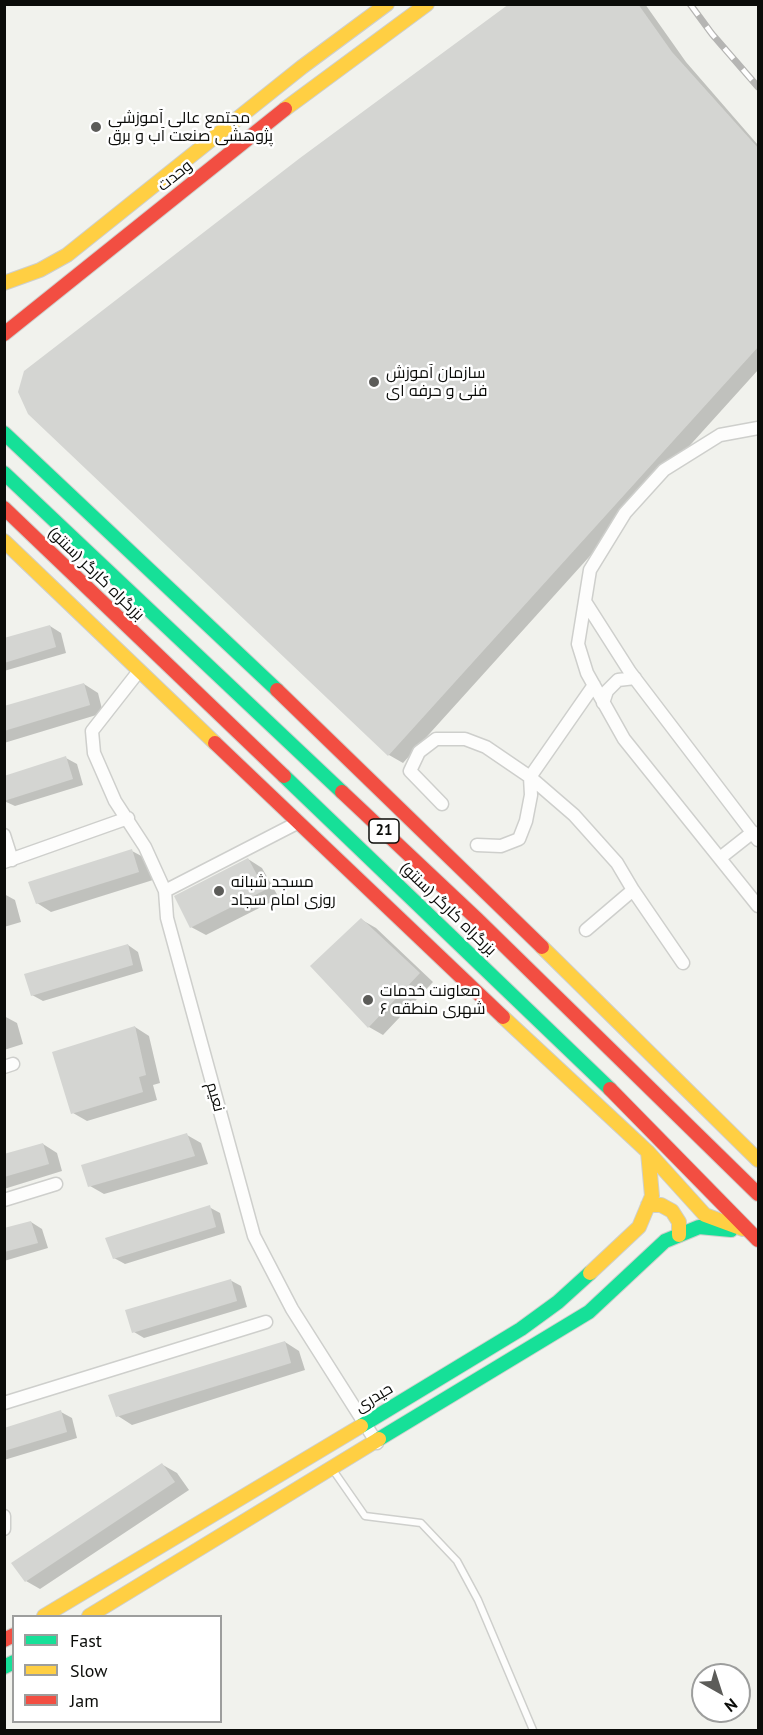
<!DOCTYPE html>
<html>
<head>
<meta charset="utf-8">
<style>
	body { margin:0 }
	#map { position:relative; width:763px; height:1735px; overflow:hidden; background:#f1f2ed; font-family:"PT Sans",sans-serif }
	canvas { display:block }
	.frame { position:absolute; inset:0; border:6px solid #0b0c09; pointer-events:none }
	.legend { position:absolute; left:12px; top:1615px; width:210px; height:108px; box-sizing:border-box; background:#fff; border:2px solid #9d9e9d; margin:0; padding:8px 10px; list-style:none; font-size:18px; color:#0b0c09 }
	.legend li { display:flex; align-items:center; gap:12px; height:30px }
	.legend b { width:30px; border:2px solid #9d9e9d }
	.north { position:absolute; left:691px; top:1663px; width:60px; height:60px; box-sizing:border-box; background:#fff; border:2px solid #9d9e9d; border-radius:50%; rotate:141deg; font-size:16px; font-weight:700; line-height:24px; text-align:center; color:#0b0c09 }
	.north::after { content:''; display:block; margin:auto; width:21px; height:27px; background:#5c5c59; clip-path:polygon(50% 0,100% 100%,50% 72%,0 100%) }
</style>
</head>
<body>
<div id="map">
<canvas width="763" height="1735"></canvas>
<div class="frame"></div>
<ul class="legend">
<li><b style="height:8px;background:#16e098"></b>Fast</li>
<li><b style="height:8px;background:#ffcf43"></b>Slow</li>
<li><b style="height:8px;background:#f24e42"></b>Jam</li>
</ul>
<div class="north">N</div>
</div>
<script>
const c = document.querySelector('canvas').getContext('2d');
c.lineJoin = 'round';
function paint(path, color) { c.fillStyle = color; c.fill(path, 'evenodd'); }
const poly = rows => new Path2D(rows.map(r => 'M' + r).join(''));
function stroke(path, color, width, dash) { c.strokeStyle = color; c.lineWidth = width; c.lineCap = dash ? 'butt' : 'round'; c.setLineDash(dash || []); c.stroke(path); }
function label(font, color, halo, rows, align = 'center') {
  c.font = font + ' "PT Sans",Cairo,sans-serif'; c.lineWidth = 5; c.setLineDash([]); c.textBaseline = 'middle'; c.strokeStyle = halo; c.fillStyle = color; for (const [text, x, y, turn = 0] of rows) {
    c.save(); c.translate(x, y); c.rotate((+turn || 0) * Math.PI / 180); c.textAlign = isNaN(turn) ? turn : align; if (halo) c.strokeText(text, 0, 0); c.fillText(text, 0, 0); c.restore();
  }
}
const shadow = poly([
	[512,4,645,4,686,62,758,145,758,370,403,763,389,755,29,413],
	[50,626,61,633,66,653,4,671,4,640],
	[84,684,98,693,103,713,4,743,4,708],
	[66,758,77,764,83,785,15,806,4,801],
	[132,851,147,859,153,880,51,912,37,903],
	[248,859,262,868,279,898,206,935,191,927],
	[4,894,15,900,21,922,4,927],
	[362,920,376,928,433,982,383,1035,369,1027,312,966],
	[128,945,138,952,143,971,43,1001,32,995],
	[4,1016,17,1023,23,1044,4,1050],
	[135,1027,149,1036,160,1083,153,1085,157,1100,87,1121,73,1113],
	[187,1135,201,1143,208,1164,104,1194,90,1186],
	[43,1144,57,1153,62,1171,4,1189,4,1156],
	[209,1207,220,1213,225,1233,125,1264,114,1258],
	[31,1222,42,1229,48,1248,4,1261,4,1230],
	[230,1280,241,1286,247,1307,144,1338,134,1332],
	[285,1342,299,1351,305,1370,132,1425,118,1416],
	[61,1412,72,1418,77,1438,4,1460,4,1429],
	[163,1465,177,1473,189,1490,40,1589,26,1581]
]);
const building = poly([
	[509,4,638,4,672,52,759,149,759,346,388,756,28,414,18,392,24,371,300,158],
	[50,625,56,647,4,663,4,638],
	[84,683,90,705,4,731,4,706],
	[66,756,73,779,4,801,4,776],
	[132,849,139,872,36,904,28,882],
	[248,858,265,890,190,928,174,896],
	[361,918,420,973,368,1028,310,966],
	[128,944,133,965,31,996,24,974],
	[135,1026,146,1075,139,1077,143,1092,71,1114,52,1052],
	[187,1133,195,1156,88,1187,81,1165],
	[43,1143,49,1164,4,1177,4,1154],
	[210,1205,216,1227,113,1259,105,1238],
	[31,1221,38,1243,4,1252,4,1228],
	[231,1279,237,1301,132,1333,125,1310],
	[285,1341,291,1363,116,1417,108,1395],
	[61,1410,67,1432,4,1451,4,1428],
	[162,1463,175,1482,25,1582,11,1563]
]);
const lane = poly([
	[333,1470,365,1516,421,1523,457,1561,478,1600,533,1730]
]);
const street = poly([
	[758,428,720,435,664,470,625,513,590,570,578,644,587,673,624,739,758,906],
	[586,603,630,672,758,840],
	[139,671,92,731,94,753,115,801,145,847,165,891],
	[603,703,607,691,618,680,635,678],
	[530,777,574,815,617,863,633,890,586,930],
	[442,804,410,771,419,752,436,739,465,739,486,747,530,777,594,685],
	[297,823,165,891,167,918,254,1236,292,1309,377,1443],
	[4,835,12,860],
	[477,845,501,846,519,839,526,821,531,795,530,777],
	[720,858,753,832],
	[4,862,128,818],
	[633,890,683,963],
	[4,1067,13,1064],
	[4,1200,56,1184],
	[4,1403,266,1322],
	[4,1516,4,1529]
]);
const fast = poly([
	[4,433,277,690],
	[4,473,342,792],
	[284,776,610,1089],
	[361,1426,521,1329,558,1302,590,1273],
	[379,1439,589,1312,665,1241,699,1227,731,1230],
	[4,1667,14,1662]
]);
const slow = poly([
	[285,109,427,4],
	[4,283,40,270,67,255,302,67,387,4],
	[4,541,215,743],
	[542,947,758,1160],
	[503,1017,648,1152,705,1215,743,1229],
	[648,1205,661,1205,672,1211,679,1222,679,1235],
	[590,1273,639,1227,652,1196,648,1152],
	[44,1616,361,1426],
	[89,1616,379,1439]
]);
const jam = poly([
	[4,334,285,109],
	[4,508,284,776],
	[277,690,542,947],
	[215,743,503,1017],
	[342,792,477,919,758,1194],
	[610,1089,758,1240],
	[4,1640,14,1635]
]);
const rail = poly([
	[690,4,712,34,758,87]
]);
const markers = [
	[96,127,6,"#5c5c59"],
	[374,382,6,"#5c5c59"],
	[219,891,6,"#5c5c59"],
	[368,1000,6,"#5c5c59"]
];
const shields = [
	[384,831,30]
];
const shieldNames = [
	["21",384,831]
];
const poiNames = [
	["مجتمع عالی آموزشی",108,118],
	["پژوهشی صنعت آب و برق",108,136],
	["سازمان آموزش",386,373],
	["فنی و حرفه ای",386,391],
	["مسجد شبانه",231,882],
	["روزی امام سجاد",231,900],
	["معاونت خدمات",380,991],
	["شهری منطقه ۶",380,1009]
];
const streetNames = [
	["وحدت",175,176,-39],
	["بزرگراه کارگر (سنتو)",96,574,44],
	["بزرگراه کارگر (سنتو)",448,909,44],
	["نعیم",215,1097,74],
	["حیدری",374,1398,-31]
];
paint(shadow, '#0003');
paint(building, '#d4d5d2');
stroke(lane, '#cecfcc', 9);
stroke(street, '#cecfcc', 15);
stroke(fast, '#cecfcc', 16);
stroke(slow, '#cecfcc', 16);
stroke(jam, '#cecfcc', 16);
stroke(lane, '#fdfdfc', 6);
stroke(street, '#fdfdfc', 12);
stroke(fast, '#16e098', 14);
stroke(slow, '#ffcf43', 14);
stroke(jam, '#f24e42', 14);
stroke(rail, '#b5b5b3', 7);
stroke(rail, '#fff', 4.5, [14]);
for (const [x, y, r, color] of markers) { const dot = new Path2D(); dot.arc(x, y, r, 0, 2 * Math.PI); c.fillStyle = color; c.fill(dot); stroke(dot, '#fff', 2); }
for (const [x, y, w] of shields) { const box = new Path2D(); box.roundRect(x - w / 2, y - 12, w, 24, 4.5); c.fillStyle = '#fff'; c.fill(box); stroke(box, '#0b0c09', 1.5); }
label('bold 15px', '#0b0c09', null, shieldNames);
label('16px', '#0b0c09', '#fff', poiNames, 'left');
label('16px', '#0b0c09', '#fff', streetNames);
</script>
</body>
</html>
